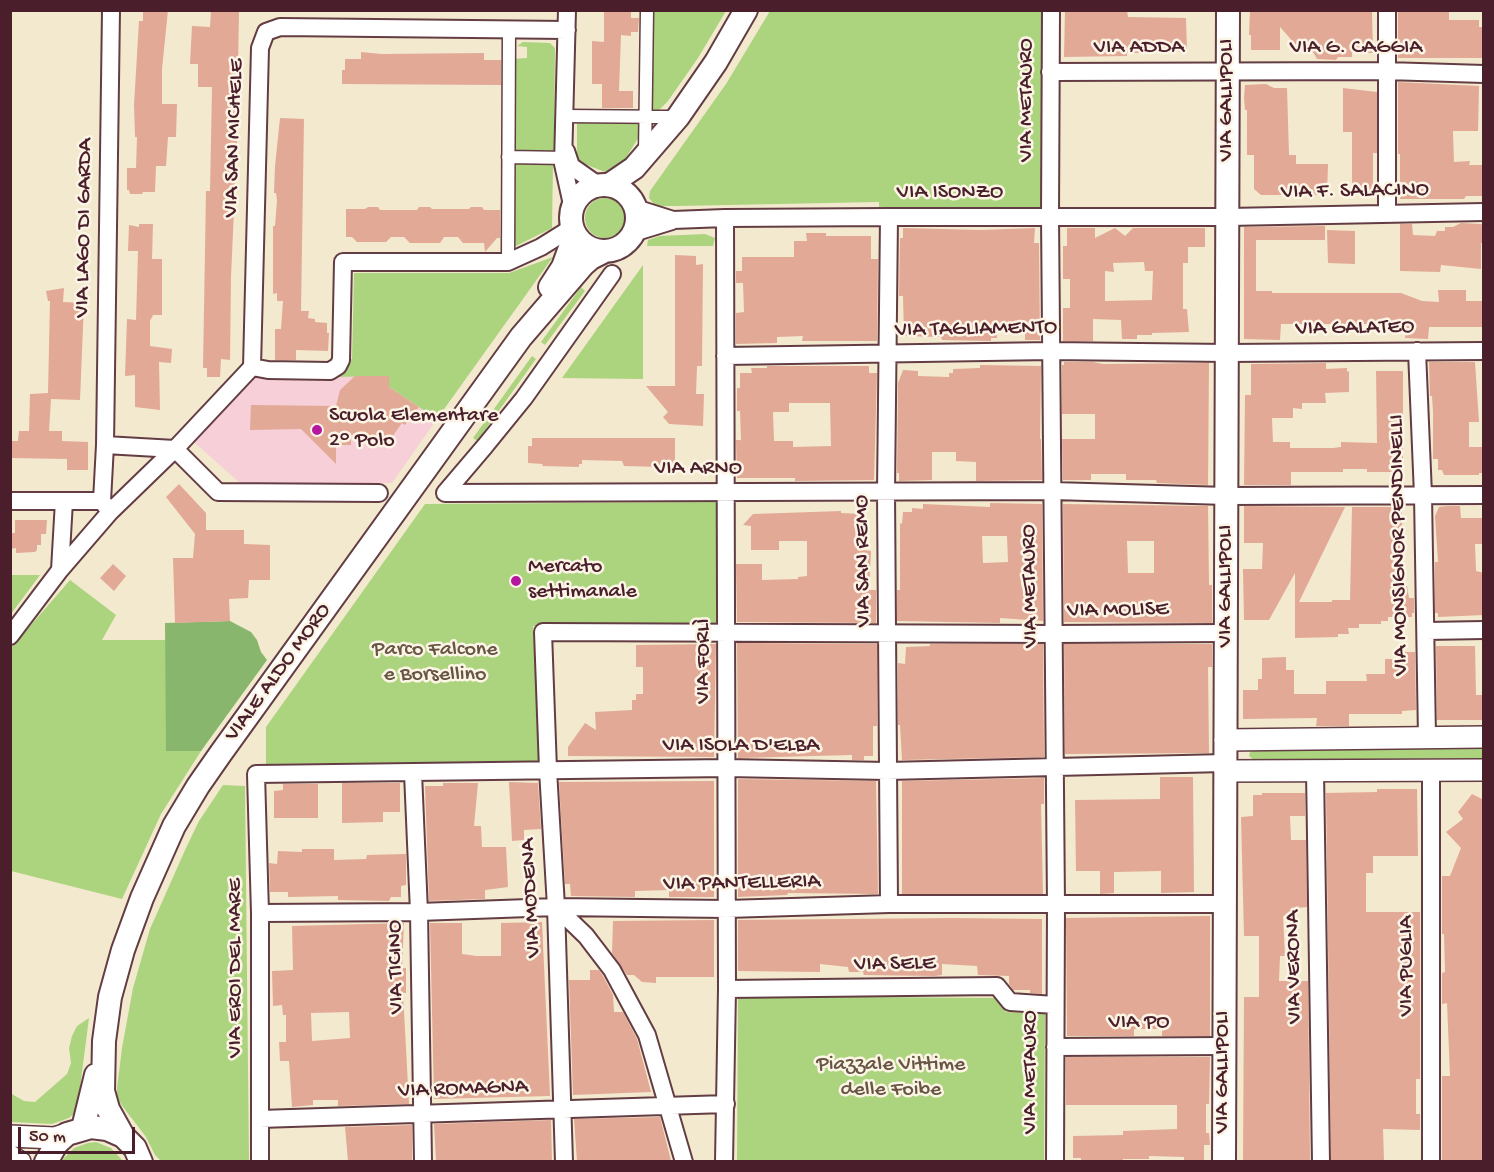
<!DOCTYPE html>
<html>
<head>
<meta charset="utf-8">
<style>
	body { margin:0 }
	#map { position:relative; width:1494px; height:1172px; overflow:hidden; background:#f3e9ce; font-family:"Gochi Hand",sans-serif }
	canvas { display:block }
	.frame { position:absolute; inset:0; border:12px solid #4a1f2b; pointer-events:none }
	.scale { position:absolute; left:18px; top:1127px; width:117px; height:27px; box-sizing:border-box; border:3px solid #4a1f2b; border-top:0; padding-left:8px; font-size:18px; line-height:21px; white-space:nowrap; color:#4a1f2b; -webkit-text-stroke:4px #fcf5e5; paint-order:stroke }
</style>
</head>
<body>
<div id="map">
<canvas width="1494" height="1172"></canvas>
<div class="frame"></div>
<div class="scale">50 m</div>
</div>
<script>
const c = document.querySelector('canvas').getContext('2d');
c.lineJoin = 'round';
function paint(path, color) { c.fillStyle = color; c.fill(path, 'evenodd'); }
const poly = rows => new Path2D(rows.map(r => 'M' + r).join(''));
function stroke(path, color, width, dash) { c.strokeStyle = color; c.lineWidth = width; c.lineCap = dash ? 'butt' : 'round'; c.setLineDash(dash || []); c.stroke(path); }
function label(font, color, halo, rows, align = 'center') {
  c.font = font + ' "Gochi Hand",sans-serif'; c.lineWidth = 5; c.setLineDash([]); c.textBaseline = 'middle'; c.strokeStyle = halo; c.fillStyle = color; for (const [text, x, y, turn = 0] of rows) {
    c.save(); c.translate(x, y); c.rotate((+turn || 0) * Math.PI / 180); c.textAlign = isNaN(turn) ? turn : align; if (halo) c.strokeText(text, 0, 0); c.fillText(text, 0, 0); c.restore();
  }
}
const built = poly([
	[389,376,389,387,437,419,392,483,241,484,194,442,254,377]
]);
const green = poly([
	[650,11,726,11,698,58,668,101,656,113,649,112],
	[770,11,1041,11,1042,204,1039,208,879,207,879,202,678,206,660,206,653,203,649,198,650,191,726,84],
	[523,42,550,43,555,48,554,153,510,152,511,59,527,58,527,47,517,46],
	[577,119,643,120,642,132,619,169,605,172,582,163,577,158],
	[510,163,553,164,552,228,510,249],
	'585 218a20 20 0 1 1 40 0a20 20 0 1 1-40 0Z',
	[705,234,715,238,713,246,647,246,648,240,660,236],
	[553,257,437,419,389,387,389,376,336,377,344,372,349,360,352,359,354,273,509,273],
	[643,265,643,379,562,378],
	[581,287,585,291,545,345,541,342],
	[532,356,536,359,477,441,473,438],
	[721,502,722,626,533,626,540,761,266,764,266,727,425,504],
	[11,575,40,575,11,614,10,575],
	[70,580,116,615,102,640,166,640,166,750,201,751,161,814,122,899,11,871,11,648],
	[1484,748,1483,758,1254,760,1249,756,1250,752,1254,750],
	[223,785,245,786,249,1161,161,1161,155,1155,146,1137,117,1099,117,1088,122,1048,133,988,150,929,186,848,199,821],
	[738,996,995,998,1006,1012,1045,1014,1044,1161,737,1162],
	[89,1018,77,1111,69,1118,52,1124,11,1122,10,1093,24,1101,35,1102,67,1074,71,1063,69,1048,72,1036,77,1026],
	[96,1142,111,1148,123,1161,61,1161,74,1148,88,1143]
]);
const forest = poly([
	[230,621,251,632,257,640,261,652,267,660,201,751,166,751,165,623]
]);
const building = poly([
	[143,10,168,10,162,69,162,104,177,104,176,137,168,137,166,166,156,166,155,192,143,192,142,194,130,194,129,190,127,190,127,168,136,168,137,137,135,137,134,105,139,21,143,21],
	[211,10,239,10,238,69,234,95,238,120,231,277,230,360,221,359,220,377,207,377,207,368,203,368,206,191,210,191,212,87,198,87,198,64,190,64,192,26,210,27],
	[604,10,631,10,631,18,639,18,638,32,631,32,631,36,621,35,619,91,633,91,633,108,602,108,602,84,592,84,592,41,604,42],
	[1065,10,1127,10,1128,17,1186,18,1187,52,1139,49,1139,53,1127,53,1127,56,1064,57],
	[1250,10,1372,10,1373,53,1352,53,1352,57,1338,57,1336,60,1317,59,1313,52,1302,52,1280,27,1280,50,1251,50,1251,35,1249,35],
	[1398,10,1449,10,1449,20,1479,20,1479,27,1484,27,1482,58,1398,58],
	[361,52,381,54,484,53,484,60,501,60,501,85,342,84,342,70,345,70,345,59,361,59],
	[1398,82,1479,86,1478,131,1453,131,1454,162,1470,161,1469,165,1484,165,1484,196,1466,196,1464,199,1400,199,1400,154,1398,154],
	[1266,84,1274,88,1287,88,1289,155,1296,155,1296,164,1328,164,1327,195,1261,195,1254,189,1254,155,1247,155,1247,110,1245,110,1244,98,1245,85],
	[1343,88,1377,92,1377,153,1373,153,1373,195,1352,195,1352,132,1343,132],
	[280,118,304,119,301,311,309,311,308,318,315,319,315,322,327,323,327,333,329,333,328,351,296,350,296,360,275,360,275,329,281,329,283,301,277,301,277,293,273,294,273,226,275,226,277,200,276,193,274,193,275,166],
	[368,207,378,207,380,210,417,210,419,207,430,207,432,209,469,209,471,207,482,207,484,210,500,210,500,238,497,238,485,252,484,243,463,243,458,237,444,237,440,243,410,243,404,237,391,237,386,242,357,242,352,237,346,237,346,209,365,209],
	[139,224,153,224,152,259,162,259,162,315,153,315,150,321,150,346,172,349,171,363,159,362,160,410,135,407,135,375,125,376,127,319,136,320,138,251,128,251,129,225,139,227],
	[1400,224,1412,224,1413,235,1435,236,1437,231,1445,231,1445,227,1453,227,1461,223,1481,224,1484,226,1484,243,1481,243,1481,269,1441,265,1440,272,1400,271],
	[1325,226,1325,240,1256,240,1256,291,1272,291,1272,293,1401,293,1422,301,1439,302,1438,290,1466,290,1466,301,1484,301,1484,327,1429,327,1428,339,1405,338,1406,324,1281,324,1280,340,1244,339,1244,227],
	[903,228,981,230,1035,228,1034,243,1039,243,1040,340,1025,340,1025,333,997,332,997,338,991,338,991,341,942,340,941,337,904,336,903,296,899,296,900,238,903,238],
	[1067,228,1095,228,1095,238,1115,228,1125,236,1133,228,1205,228,1205,247,1188,247,1188,263,1183,263,1183,309,1187,309,1189,332,1152,333,1152,335,1137,335,1137,339,1122,339,1121,320,1093,319,1093,341,1063,341,1063,308,1070,308,1070,279,1063,279,1063,246,1067,246],
	[1144,262,1145,271,1153,271,1152,300,1105,301,1105,271,1114,272,1113,263],
	[1327,230,1355,231,1355,264,1328,263],
	[806,233,826,233,826,236,871,236,871,259,878,259,877,341,802,341,803,336,777,337,777,343,736,344,736,313,744,312,743,283,736,283,736,271,742,271,742,257,794,257,794,241,807,241],
	[675,255,696,256,696,265,703,264,702,366,697,366,696,394,704,394,703,426,669,424,663,417,668,412,646,386,675,386],
	[64,288,63,302,84,303,80,400,51,399,49,431,62,431,62,441,88,442,88,470,67,470,67,459,10,458,10,441,18,441,19,431,29,431,30,394,48,393,50,301,48,301,46,291],
	[1064,362,1093,362,1103,364,1209,363,1208,485,1157,483,1156,480,1126,480,1126,474,1091,474,1091,480,1063,480,1062,439,1095,439,1095,414,1062,414,1062,365,1064,365],
	[1429,362,1475,362,1479,422,1469,422,1469,447,1484,447,1484,473,1479,473,1479,475,1444,475,1442,470,1438,470,1438,459,1433,459,1433,412,1432,396,1430,396],
	[1326,363,1326,369,1347,368,1347,372,1349,371,1349,392,1325,393,1326,403,1302,403,1302,409,1293,408,1293,418,1272,418,1273,442,1290,442,1290,448,1333,448,1341,447,1341,442,1377,443,1376,371,1403,371,1403,472,1367,472,1367,469,1343,469,1343,472,1291,472,1291,485,1244,485,1245,395,1251,395,1251,364],
	[980,365,1041,366,1040,439,1041,439,1042,480,976,481,976,462,956,461,956,452,932,452,932,480,899,481,899,473,897,473,898,383,903,370,918,371,918,376,949,377,949,373,953,373,953,369,980,368],
	[767,366,869,366,869,373,877,373,874,480,795,481,795,478,737,478,736,440,741,440,740,411,737,411,737,388,740,388,740,373,752,373,751,368,767,368],
	[789,403,830,403,831,446,793,447,793,441,774,441,773,412,789,412],
	[355,376,389,376,389,387,419,407,405,425,402,423,392,437,351,435,351,445,336,445,336,464,301,429,250,430,251,405,336,406,340,390],
	[532,438,675,438,675,463,660,463,661,467,624,466,622,461,582,460,582,464,579,464,579,467,542,466,543,464,528,463,528,446,532,446],
	[179,484,206,513,206,530,244,530,244,544,270,545,270,580,249,580,248,598,229,599,230,621,175,623,173,558,193,558,195,534,166,497],
	[990,503,1042,504,1043,621,1000,618,1000,623,897,621,897,590,900,590,900,523,902,524,903,512,912,512,912,508,923,509,923,504,990,507],
	[982,536,1007,536,1008,562,983,563],
	[1063,504,1208,506,1209,585,1212,585,1212,623,1064,622],
	[1127,541,1154,541,1154,573,1128,573],
	[1244,506,1345,507,1299,602,1332,602,1332,600,1350,600,1352,507,1402,507,1402,586,1407,586,1409,598,1414,598,1414,613,1412,613,1412,617,1388,617,1388,621,1381,621,1381,624,1359,624,1359,628,1348,628,1349,634,1338,634,1338,637,1295,638,1295,573,1269,620,1244,620,1243,569,1262,569,1263,543,1244,543],
	[1447,506,1460,506,1461,518,1484,518,1484,544,1475,544,1476,571,1484,573,1484,615,1438,617,1438,613,1435,613,1435,562,1438,562,1435,516,1439,507],
	[841,511,841,513,861,514,861,517,865,517,864,550,871,551,869,590,876,590,876,623,737,622,736,564,762,564,762,580,798,579,798,577,807,576,807,541,779,541,779,550,751,550,751,526,743,525,753,514],
	[15,520,47,520,46,534,41,534,41,545,37,545,37,550,35,552,16,553,16,548,10,549,10,533,15,533],
	[113,564,126,576,114,591,100,578],
	[737,643,877,644,877,726,873,726,873,756,864,756,864,760,852,760,852,755,738,758],
	[716,644,714,757,568,756,568,747,585,723,596,730,595,712,632,710,632,700,636,700,636,694,643,694,643,667,636,667,636,645],
	[930,644,1043,644,1044,757,902,760,900,725,898,725,898,663,905,664,906,647,930,646],
	[1064,644,1212,644,1212,667,1208,667,1209,753,1065,754],
	[1436,646,1475,646,1476,695,1484,695,1484,720,1437,720],
	[1395,652,1415,652,1416,710,1402,711,1402,714,1349,714,1349,726,1316,726,1317,718,1243,719,1243,690,1258,690,1258,679,1262,679,1262,658,1286,657,1286,670,1294,670,1294,694,1326,694,1326,681,1367,681,1366,674,1385,674,1385,659,1395,659],
	[1160,777,1193,777,1194,892,1161,893,1161,871,1114,872,1114,893,1100,894,1100,871,1076,871,1075,800,1160,799],
	[1044,778,1044,804,1041,804,1043,894,902,894,902,781],
	[738,779,876,781,878,894,788,893,787,895,738,897],
	[714,781,714,897,669,897,669,890,635,891,635,897,571,896,570,884,565,884,559,782],
	[509,782,538,783,541,829,524,830,524,840,512,841],
	[342,783,400,783,400,812,383,812,383,822,342,823],
	[443,783,478,783,474,826,481,826,482,847,506,847,508,887,485,890,485,899,429,901,425,786,443,786],
	[283,784,318,784,318,818,274,818,274,791,283,790],
	[1377,789,1417,789,1418,856,1373,856,1373,873,1366,873,1366,912,1420,912,1420,1079,1416,1079,1416,1114,1420,1114,1420,1130,1383,1129,1384,1161,1331,1161,1326,793,1377,792],
	[1262,793,1305,793,1305,816,1290,816,1291,840,1306,840,1307,907,1297,908,1297,915,1283,916,1285,956,1280,956,1279,981,1308,981,1310,1161,1243,1161,1244,997,1259,997,1259,936,1244,936,1241,817,1253,816,1253,795,1262,795],
	[1472,794,1484,800,1482,1161,1442,1161,1442,1076,1450,1076,1447,1003,1442,1004,1442,973,1445,972,1444,934,1442,934,1442,876,1450,876,1461,848,1446,832,1463,819,1458,812],
	[302,849,334,849,334,860,366,859,367,855,406,854,406,885,401,886,401,897,391,897,389,901,338,900,338,896,288,897,288,892,270,892,269,863,277,864,278,851,302,852],
	[1210,916,1210,1036,1162,1036,1162,1029,1134,1029,1134,1036,1067,1036,1066,918],
	[952,918,1042,919,1042,994,1030,993,1030,990,1013,990,1009,984,1009,976,978,975,977,966,942,964,942,975,935,976,864,975,863,972,849,972,848,967,820,964,820,972,738,971,738,920],
	[714,920,714,977,656,977,656,983,642,982,634,975,627,975,612,953,613,921],
	[542,922,550,1096,434,1099,430,923,462,923,462,954,477,956,501,956,501,923],
	[404,923,402,968,406,968,406,993,403,993,409,1104,338,1106,338,1100,313,1100,313,1105,292,1107,289,1061,280,1061,279,1042,286,1042,286,1015,283,1015,282,1005,273,1006,272,971,293,970,292,926],
	[349,1012,350,1038,312,1041,311,1013],
	[590,970,599,970,603,976,613,995,614,1012,623,1012,637,1039,651,1092,573,1095,569,980,590,980],
	[1066,1057,1210,1057,1209,1104,1206,1104,1206,1133,1209,1133,1210,1145,1204,1145,1204,1160,1184,1161,1184,1157,1149,1156,1149,1159,1123,1159,1123,1161,1081,1161,1081,1158,1073,1158,1073,1136,1123,1135,1123,1131,1177,1129,1177,1105,1066,1105],
	[660,1117,671,1161,577,1161,574,1119],
	[551,1120,552,1161,436,1161,434,1124],
	[412,1125,412,1161,348,1161,345,1127]
]);
const pedestrian = poly([
	[565,116,678,117],
	[645,153,647,10],
	[508,157,567,158],
	[508,262,509,29]
]);
const minor = poly([
	[567,10,563,164,573,209],
	[1051,10,1050,216,1056,904,1055,1162],
	[1050,72,1386,71,1484,74],
	[566,151,571,166,598,185],
	[635,208,673,220,725,218,889,217,1228,217,1484,212],
	[1387,214,1387,10],
	[889,217,886,492,889,904],
	[633,233,672,221],
	[612,274,524,398,485,446,445,493,1053,491,1227,496,1484,495],
	[1417,351,1423,495,1427,738],
	[725,356,1051,351,1228,353,1484,351],
	[252,367,260,48,266,32,280,27,567,30],
	[252,367,268,370,330,371,338,366,341,360,343,262,508,262,541,247,573,227],
	[105,445,175,449],
	[175,449,218,492,379,493],
	[10,501,102,501],
	[110,512,102,501,105,445,111,10],
	[60,570,64,501],
	[1426,631,1484,630],
	[10,636,60,570,110,512,175,449,252,367],
	[1315,771,1321,1162],
	[413,773,419,912,423,1162],
	[556,907,586,936,612,970,647,1035,684,1162],
	[260,913,419,912,556,907,727,909,889,904,1226,904],
	[727,989,997,986,1010,1002,1055,1005],
	[1055,1047,1224,1046],
	[260,1119,726,1104],
	[260,1162,260,913,256,774,727,768,887,771,1225,763],
	[564,1162,556,907,548,770,543,632,1054,634,1226,633],
	[724,1162,727,989,725,218],
	[1431,1162,1431,771]
]);
const tertiary = poly([
	[1225,740,1484,737],
	[1225,771,1484,770],
	[10,1136,55,1138,67,1134],
	[10,1156,20,1162]
]);
const secondary = poly([
	[609,185,634,168,678,117,716,62,746,10],
	'571 218a33 33 0 1 1 66 0a33 33 0 1 1-66 0Z',
	[550,287,563,267,575,234],
	[83,1128,96,1075],
	[123,1136,108,1109,103,1091,104,1041,110,997,123,950,142,898,174,826,198,786,221,753,521,337,583,265,591,258,605,251],
	[46,1162,57,1143,67,1134,91,1127,107,1129,123,1136,135,1148,141,1162],
	[1224,1162,1228,10]
]);
const markers = [
	[317,430,6,"#b5179e"],
	[516,581,6,"#b5179e"]
];
const streetNames = [
	["VIA ADDA",1139,49],
	["VIA G. CAGGIA",1356,49],
	["VIA METAURO",1028,100,-90],
	["VIA GALLIPOLI",1228,100,-90],
	["VIA SAN MICHELE",235,138,-88],
	["VIA F. SALACINO",1355,192,-1],
	["VIA ISONZO",950,194],
	["VIA LAGO DI GARDA",85,228,-89],
	["VIA GALATEO",1355,329,-1],
	["VIA TAGLIAMENTO",976,330,-1],
	["VIA ARNO",698,470],
	["VIA MONSIGNOR PENDINELLI",1400,545,-91],
	["VIA SAN REMO",864,561,-91],
	["VIA METAURO",1031,586,-91],
	["VIA GALLIPOLI",1227,586,-90],
	["VIA MOLISE",1118,611,-1],
	["VIA FORLÌ",705,661,-90],
	["VIALE ALDO MORO",279,673,-54],
	["VIA ISOLA D'ELBA",741,747],
	["VIA PANTELLERIA",742,884,-1],
	["VIA MODENA",532,898,-93],
	["VIA SELE",895,965,-1],
	["VIA PUGLIA",1408,966,-90],
	["VIA TICINO",397,967,-91],
	["VIA VERONA",1295,967,-91],
	["VIA EROI DEL MARE",237,968,-90],
	["VIA PO",1139,1024],
	["VIA METAURO",1032,1072,-90],
	["VIA GALLIPOLI",1224,1072,-90],
	["VIA ROMAGNA",463,1090,-2]
];
const poiNames = [
	["Scuola Elementare",329,417],
	["2° Polo",329,442],
	["Mercato",528,568],
	["settimanale",528,593]
];
const parkNames = [
	["Parco Falcone",435,651],
	["e Borsellino",435,676],
	["Piazzale Vittime",891,1066],
	["delle Foibe",891,1091]
];
paint(built, '#f6cfd8');
paint(green, '#acd47e');
paint(forest, '#89b66d');
paint(building, '#e2a997');
stroke(pedestrian, '#633d43', 15);
stroke(minor, '#633d43', 20);
stroke(tertiary, '#633d43', 24);
stroke(secondary, '#633d43', 26);
stroke(pedestrian, '#fff', 12);
stroke(minor, '#fff', 16);
stroke(tertiary, '#fff', 21);
stroke(secondary, '#fff', 22);
for (const [x, y, r, color] of markers) { const dot = new Path2D(); dot.arc(x, y, r, 0, 2 * Math.PI); c.fillStyle = color; c.fill(dot); stroke(dot, '#fcf5e5', 2); }
label('22px', '#4a1f2b', '#fcf5e5', streetNames);
label('22px', '#4a1f2b', '#fcf5e5', poiNames, 'left');
label('22px', '#675544', '#fcf5e5', parkNames);
</script>
</body>
</html>
